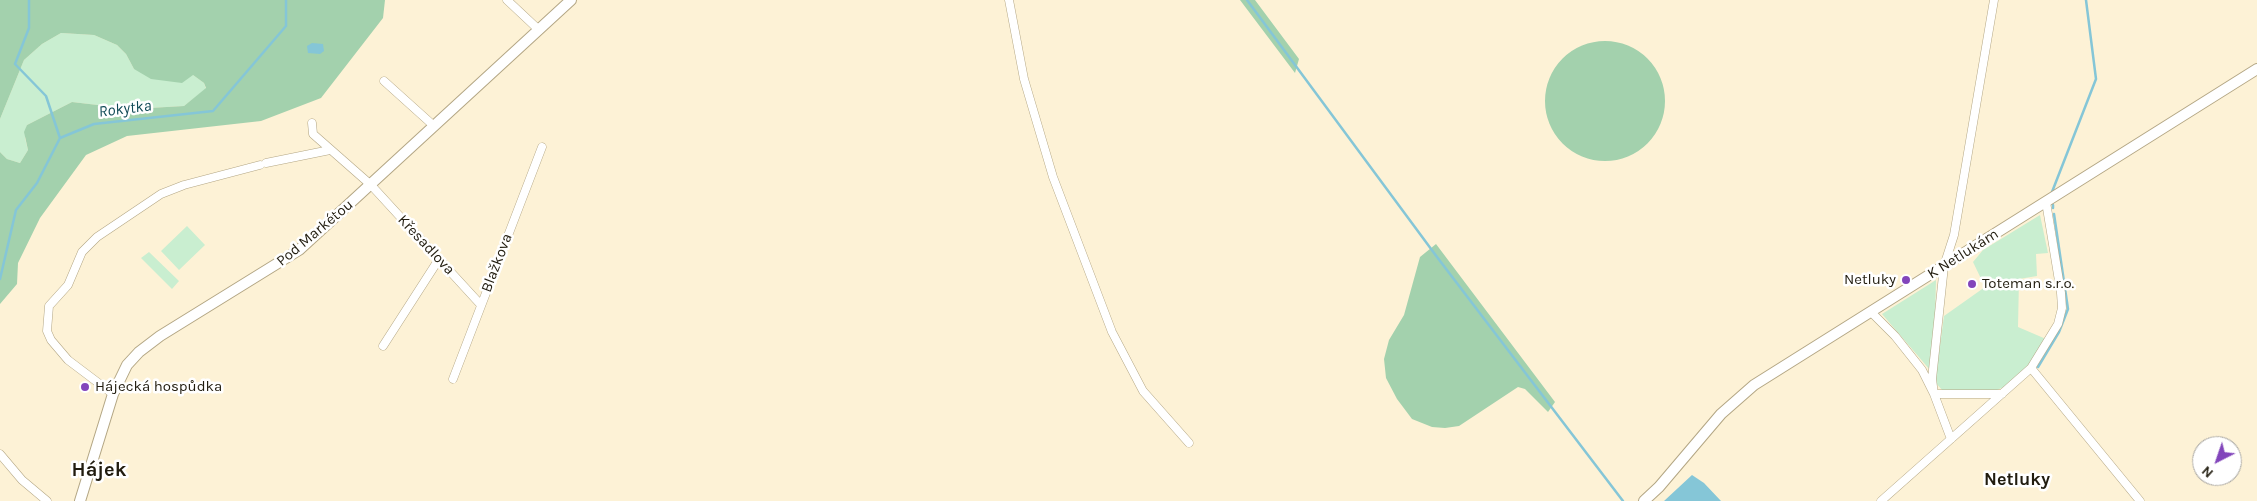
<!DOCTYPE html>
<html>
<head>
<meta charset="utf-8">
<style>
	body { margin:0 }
	#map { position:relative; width:2257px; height:501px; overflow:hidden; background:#fdf2d6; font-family:Karla,sans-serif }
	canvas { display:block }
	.north { position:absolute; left:2192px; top:436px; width:50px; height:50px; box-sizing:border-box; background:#fff; border:1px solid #a6a49f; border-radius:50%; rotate:221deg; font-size:14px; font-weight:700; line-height:20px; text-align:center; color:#211c0f }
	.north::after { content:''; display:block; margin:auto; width:18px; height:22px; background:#8245bb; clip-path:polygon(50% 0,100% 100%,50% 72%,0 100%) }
</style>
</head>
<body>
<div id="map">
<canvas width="2257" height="501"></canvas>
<div class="north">N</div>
</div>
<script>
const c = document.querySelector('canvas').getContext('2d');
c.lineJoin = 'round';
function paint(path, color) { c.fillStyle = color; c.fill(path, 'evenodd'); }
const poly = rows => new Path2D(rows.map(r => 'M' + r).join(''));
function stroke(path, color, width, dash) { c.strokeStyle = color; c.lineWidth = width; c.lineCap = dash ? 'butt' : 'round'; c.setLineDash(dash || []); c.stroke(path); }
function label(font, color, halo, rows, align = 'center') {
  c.font = font + ' Karla,sans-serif'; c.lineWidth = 5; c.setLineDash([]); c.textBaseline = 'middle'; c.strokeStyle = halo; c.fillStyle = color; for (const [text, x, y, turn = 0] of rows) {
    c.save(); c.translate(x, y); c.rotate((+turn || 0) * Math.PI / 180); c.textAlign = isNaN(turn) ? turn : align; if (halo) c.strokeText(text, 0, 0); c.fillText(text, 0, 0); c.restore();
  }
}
const green = poly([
	[61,33,94,35,117,45,126,54,134,69,193,75,204,83,206,89,184,106,132,109,72,102,27,125,25,138,28,150,20,163,7,159,0,152,0,119,24,60,42,44],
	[2040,215,2048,253,2036,254,2037,276,2019,279,2018,327,2046,339,2026,369,2006,386,1997,390,1943,391,1935,382,1944,316,1985,287,1973,262,1983,250],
	[187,226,205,245,179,270,161,251],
	[149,252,179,281,172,289,141,258],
	[1936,280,1935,323,1930,370,1882,314]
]);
const forest = poly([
	[0,0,385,0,383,18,321,98,261,121,127,136,86,155,40,218,18,263,17,284,0,304,0,152,7,159,20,163,28,150,24,132,27,125,72,102,132,109,184,106,206,88,204,83,193,75,182,83,151,79,134,69,126,54,117,45,94,35,61,33,42,44,24,60,0,119],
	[1240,0,1255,0,1299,59,1295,73],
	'1545 101a60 60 0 1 1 120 0a60 60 0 1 1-120 0Z',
	[1436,244,1555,402,1548,412,1525,389,1518,387,1459,426,1445,428,1432,427,1412,419,1397,399,1386,378,1384,359,1389,340,1404,315,1420,257]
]);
const water = poly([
	[312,43,323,44,324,51,320,54,308,53,307,46],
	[1692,475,1704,483,1721,501,1664,501]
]);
const stream = poly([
	[29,0,29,28,15,64,46,96,60,138],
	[1247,0,1437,257,1623,501],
	[2052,192,2096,79,2086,0],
	[2053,205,2053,208],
	[0,279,16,210,37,183,60,138,94,124,213,111,286,26,286,0],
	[2038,367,2059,332,2068,309,2054,214]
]);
const minor = poly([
	[507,0,539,30],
	[1009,0,1024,79,1053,177,1112,332,1143,391,1189,443],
	[384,81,434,126],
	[312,123,313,134,371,185,481,305],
	[266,163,330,150],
	[1871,312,1895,336,1922,370,1934,394,2002,394],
	[383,346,439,259],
	[2031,368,2140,501],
	[453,379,542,147],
	[113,394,68,360,51,340,47,331,49,306,68,285,82,252,97,237,161,194,184,185,260,165],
	[1951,439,1934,394,1932,379,1944,266,1954,235,1994,0],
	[0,454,22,480,47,501],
	[1881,501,2031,368,2058,324,2062,308,2061,293,2046,202]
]);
const tertiary = poly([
	[80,501,113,394,127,365,139,352,160,336,299,250,571,0],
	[1644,501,1659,487,1721,414,1754,385,2257,69]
]);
const markers = [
	[1906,280,5,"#8245bb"],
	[1972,284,5,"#8245bb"],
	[85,387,5,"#8245bb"]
];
const streetNames = [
	["Pod Markétou",315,233,-40],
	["Křesadlova",426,245,47],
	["K Netlukám",1963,254,-32],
	["Blažkova",497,263,-69]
];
const poiNames = [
	["Netluky",1896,280,"right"],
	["Toteman s.r.o.",1982,284],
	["Hájecká hospůdka",95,387]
];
const waterNames = [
	["Rokytka",125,109,-7]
];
const quarterNames = [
	["Netluky",2017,480]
];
const districtNames = [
	["Hájek",99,470]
];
paint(green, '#c9eed0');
paint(forest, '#a3d1ad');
paint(water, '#85c6d7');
stroke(stream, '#85c6d7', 2.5);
stroke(minor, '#b3a684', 9);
stroke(tertiary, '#b3a684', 12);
stroke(minor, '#fff', 8);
stroke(tertiary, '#fff', 10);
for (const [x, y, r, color] of markers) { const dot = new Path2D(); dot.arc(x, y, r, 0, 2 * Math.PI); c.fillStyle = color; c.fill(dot); stroke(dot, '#fff', 2); }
label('15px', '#211c0f', '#fff', streetNames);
label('15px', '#211c0f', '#fff', poiNames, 'left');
label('italic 16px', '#104a56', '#fff', waterNames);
label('bold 18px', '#211c0f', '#fff', quarterNames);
label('bold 20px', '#211c0f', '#fff', districtNames);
</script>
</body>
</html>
